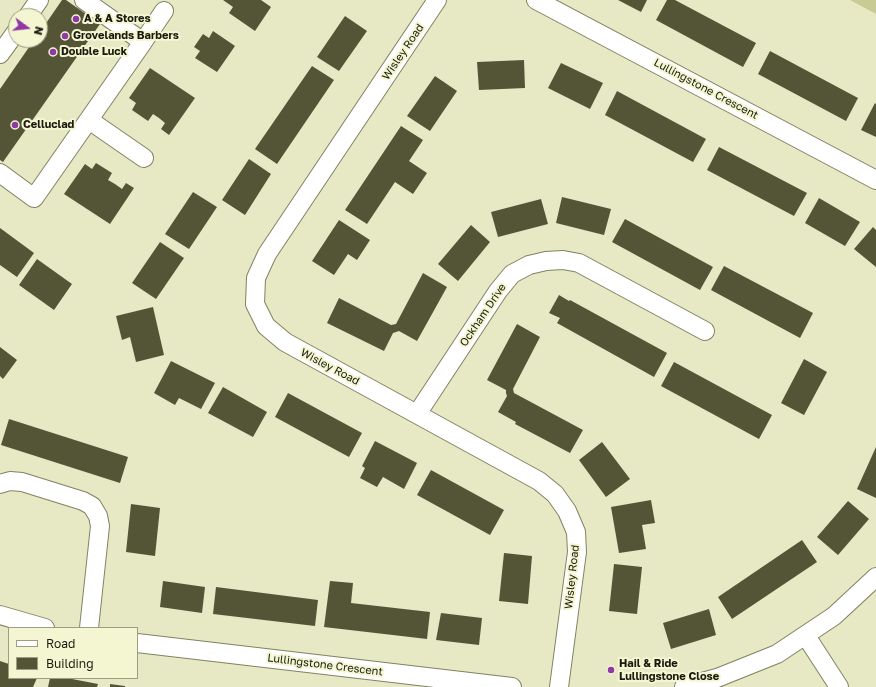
<!DOCTYPE html>
<html>
<head>
<meta charset="utf-8">
<style>
	body { margin:0 }
	#map { position:relative; width:876px; height:687px; overflow:hidden; background:#e7e9c5; font-family:"Golos Text",sans-serif }
	canvas { display:block }
	.legend { position:absolute; left:8px; top:627px; width:130px; height:52px; box-sizing:border-box; background:#f4f6d2; border:1px solid #9c9e83; margin:0; padding:5px 7px; list-style:none; font-size:12px; color:#191a0d }
	.legend li { display:flex; align-items:center; gap:8px; height:20px }
	.legend b { width:20px; border:1px solid #9c9e83 }
	.north { position:absolute; left:8px; top:8px; width:40px; height:40px; box-sizing:border-box; background:#f4f6d2; border:1px solid #9c9e83; border-radius:50%; rotate:105deg; font-size:11px; font-weight:700; line-height:16px; text-align:center; color:#191a0d }
	.north::after { content:''; display:block; margin:auto; width:14px; height:18px; background:#9038a5; clip-path:polygon(50% 0,100% 100%,50% 72%,0 100%) }
</style>
</head>
<body>
<div id="map">
<canvas width="876" height="687"></canvas>
<ul class="legend">
<li><b style="height:5px;background:#fff"></b>Road</li>
<li><b style="height:11px;background:#545536"></b>Building</li>
</ul>
<div class="north">N</div>
</div>
<script>
const c = document.querySelector('canvas').getContext('2d');
c.lineJoin = 'round';
function paint(path, color) { c.fillStyle = color; c.fill(path, 'evenodd'); }
const poly = rows => new Path2D(rows.map(r => 'M' + r).join(''));
function stroke(path, color, width, dash) { c.strokeStyle = color; c.lineWidth = width; c.lineCap = dash ? 'butt' : 'round'; c.setLineDash(dash || []); c.stroke(path); }
function label(font, color, halo, rows, align = 'center') {
  c.font = font + ' "Golos Text",sans-serif'; c.lineWidth = 4; c.setLineDash([]); c.textBaseline = 'middle'; c.strokeStyle = halo; c.fillStyle = color; for (const [text, x, y, turn = 0] of rows) {
    c.save(); c.translate(x, y); c.rotate((+turn || 0) * Math.PI / 180); c.textAlign = isNaN(turn) ? turn : align; if (halo) c.strokeText(text, 0, 0); c.fillText(text, 0, 0); c.restore();
  }
}
const green = poly([
	[850,0,876,0,876,14]
]);
const building = poly([
	[62,0,66,0,100,24,3,162,0,160,0,89,34,40,40,40,40,32],
	[223,0,261,0,271,7,255,31,229,13,233,7],
	[618,0,647,0,641,12],
	[667,0,675,0,756,43,743,67,656,20],
	[345,16,367,31,339,71,317,57],
	[213,31,235,46,217,72,195,58,200,51,194,47,203,34,209,38],
	[770,51,858,98,846,121,758,74],
	[524,60,525,88,479,90,477,62],
	[561,63,603,83,590,109,548,88],
	[312,66,334,80,277,164,255,149],
	[150,68,195,98,169,135,161,129,165,123,159,118,153,114,148,121,132,110,136,103,129,98],
	[435,76,457,91,430,131,407,116],
	[617,91,706,139,693,162,605,115],
	[875,103,876,104,876,137,861,130],
	[401,126,423,140,409,161,427,173,413,194,395,182,367,224,345,210],
	[719,147,807,193,794,216,707,170],
	[249,159,271,174,245,215,222,200],
	[96,163,112,173,108,180,115,184,122,189,126,183,134,188,110,224,64,194,85,164,92,169],
	[193,192,217,207,189,249,165,234],
	[562,197,611,209,604,235,556,223],
	[819,198,860,222,845,246,805,223],
	[541,199,548,224,498,237,491,212],
	[625,219,713,267,700,290,612,242],
	[339,220,370,240,357,260,348,254,334,275,312,261],
	[471,225,490,242,458,281,438,264],
	[873,227,876,230,876,267,854,249],
	[0,228,34,253,17,277,0,265],
	[160,242,184,258,156,299,132,283],
	[37,259,72,284,54,310,19,285],
	[724,266,813,313,800,338,711,290],
	[423,273,447,287,417,341,399,331,393,333,384,351,327,323,339,298,391,325,396,324],
	[559,295,569,301,570,300,667,353,654,377,557,323,560,318,549,313],
	[153,307,164,355,136,362,130,337,122,340,116,316],
	[517,324,540,337,513,389,514,393,583,430,570,453,515,424,516,422,498,412,507,396,506,393,506,390,487,380],
	[0,347,17,360,3,379,0,376],
	[804,359,827,372,804,415,781,403],
	[171,361,215,383,201,409,179,398,175,405,154,393],
	[674,362,772,415,759,439,661,386],
	[223,387,267,412,253,437,208,413],
	[288,393,362,433,349,457,275,417],
	[9,419,128,457,120,483,1,445],
	[375,441,417,463,404,489,383,477,377,487,360,478,365,468,362,466],
	[602,442,630,479,606,497,579,460],
	[876,447,876,498,857,489],
	[431,470,504,510,490,535,417,495],
	[651,500,655,523,642,525,646,549,619,553,611,507],
	[848,501,869,519,838,555,817,537],
	[131,504,160,508,155,556,126,552],
	[802,540,817,562,732,619,718,597],
	[504,553,532,556,528,604,499,601],
	[614,564,642,567,637,614,609,611],
	[163,581,205,587,202,613,160,607],
	[330,581,353,583,351,603,430,612,427,639,324,627],
	[216,587,318,600,315,626,213,614],
	[709,609,716,635,671,649,663,623],
	[441,613,482,618,479,645,436,640],
	[0,661,9,664,9,678,37,678,33,687,0,687],
	[50,678,67,678,98,684,97,687,48,687],
	[110,684,125,686,125,687,110,687]
]);
const street = poly([
	[84,0,143,42,164,11],
	[437,0,267,254,256,278,255,304,266,326,285,342,539,481,555,494,567,511,576,532,577,552,559,687],
	[536,0,876,180],
	[28,16,39,0],
	[0,54,16,32],
	[89,120,144,158],
	[0,173,34,198,143,42],
	[417,414,498,291,512,274,529,265,546,261,563,260,579,263,705,331],
	[0,484,10,481,22,482,83,501,92,506,98,516,100,526,89,628],
	[0,615,45,628],
	[806,636,839,687],
	[137,643,512,687],
	[684,687,717,678,777,654,834,616,876,577]
]);
const markers = [
	[76,19,4,"#9038a5"],
	[65,36,4,"#9038a5"],
	[53,52,4,"#9038a5"],
	[15,125,4,"#9038a5"],
	[611,670,4,"#9038a5"]
];
const poiNames = [
	["A & A Stores",84,19],
	["Grovelands Barbers",73,36],
	["Double Luck",61,52],
	["Celluclad",23,125],
	["Hail & Ride",619,664],
	["Lullingstone Close",619,677]
];
const streetNames = [
	["Wisley Road",403,52,-56],
	["Lullingstone Crescent",706,89,28],
	["Ockham Drive",483,315,-56],
	["Wisley Road",330,367,28],
	["Wisley Road",572,577,-84],
	["Lullingstone Crescent",325,665,7]
];
paint(green, '#c9cb95');
paint(building, '#545536');
stroke(street, '#818262', 20);
stroke(street, '#fff', 18);
for (const [x, y, r, color] of markers) { const dot = new Path2D(); dot.arc(x, y, r, 0, 2 * Math.PI); c.fillStyle = color; c.fill(dot); stroke(dot, '#f4f6d2', 1.5); }
label('bold 11px', '#191a0d', '#f4f6d2', poiNames, 'left');
label('11px', '#191a0d', '#f4f6d2', streetNames);
</script>
</body>
</html>
